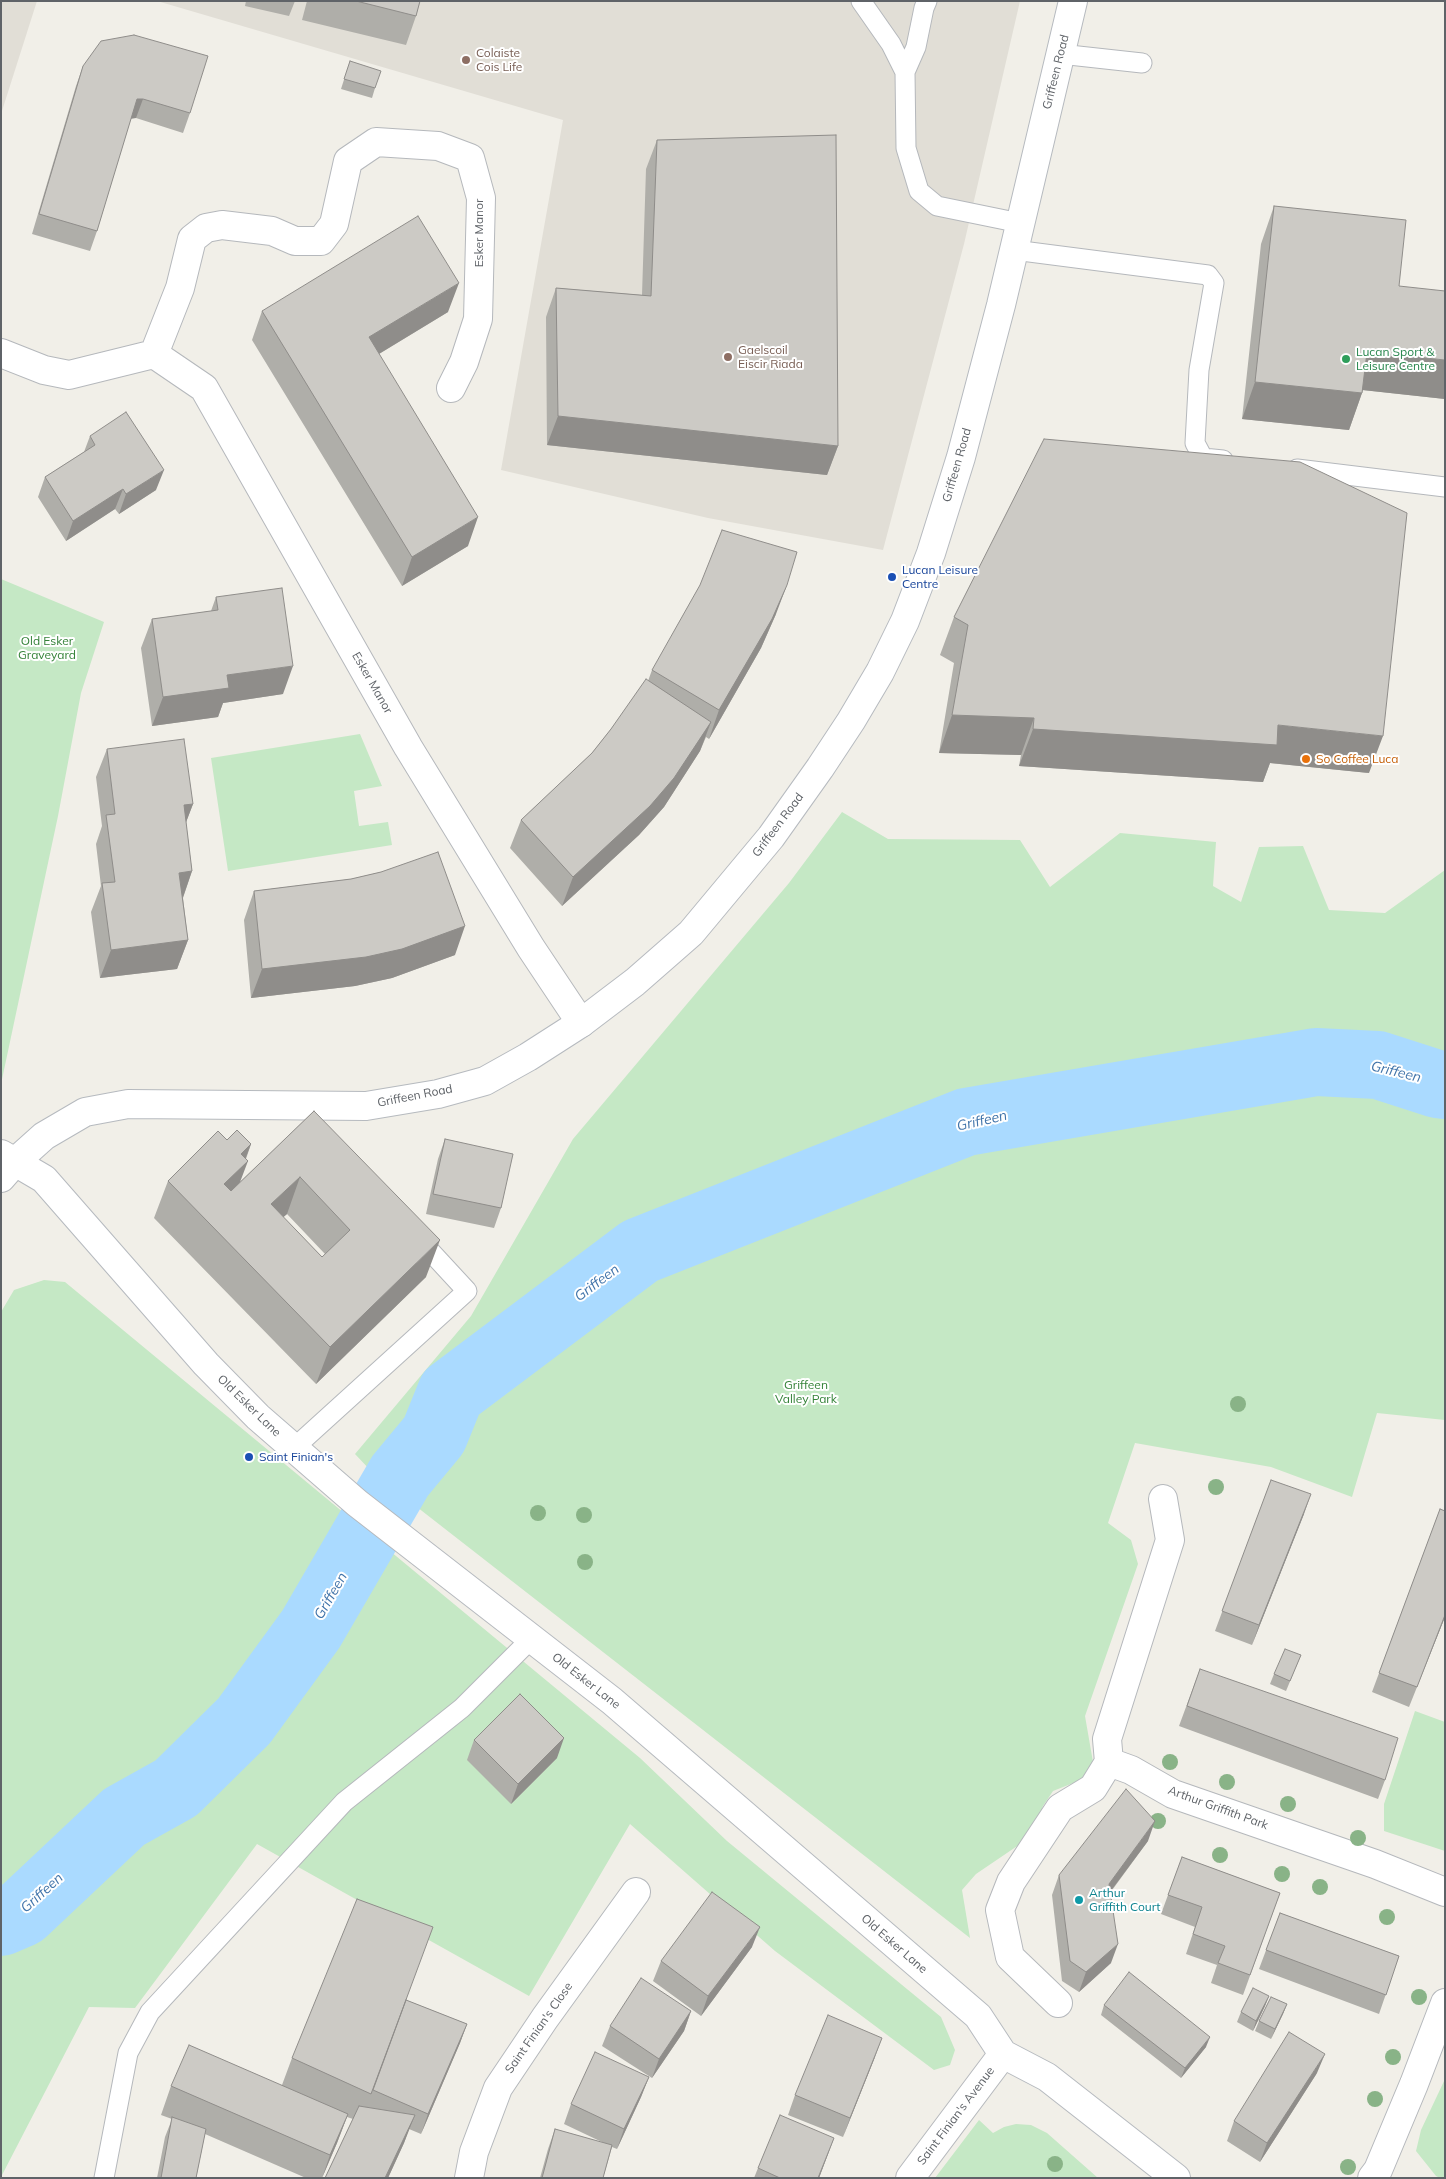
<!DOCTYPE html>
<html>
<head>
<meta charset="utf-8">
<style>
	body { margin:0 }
	#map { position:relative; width:1446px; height:2179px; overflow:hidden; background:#f1efe8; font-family:Mulish,sans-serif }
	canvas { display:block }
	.frame { position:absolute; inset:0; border:2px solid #5f6368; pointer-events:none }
</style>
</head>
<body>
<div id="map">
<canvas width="1446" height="2179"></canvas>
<div class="frame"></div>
</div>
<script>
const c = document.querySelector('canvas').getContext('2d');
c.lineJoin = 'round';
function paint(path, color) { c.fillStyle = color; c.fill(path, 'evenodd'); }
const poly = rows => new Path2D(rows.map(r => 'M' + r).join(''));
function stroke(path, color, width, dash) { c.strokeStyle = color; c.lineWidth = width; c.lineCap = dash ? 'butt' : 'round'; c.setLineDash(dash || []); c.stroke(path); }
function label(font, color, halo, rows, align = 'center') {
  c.font = font + ' Mulish,sans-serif'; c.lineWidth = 4; c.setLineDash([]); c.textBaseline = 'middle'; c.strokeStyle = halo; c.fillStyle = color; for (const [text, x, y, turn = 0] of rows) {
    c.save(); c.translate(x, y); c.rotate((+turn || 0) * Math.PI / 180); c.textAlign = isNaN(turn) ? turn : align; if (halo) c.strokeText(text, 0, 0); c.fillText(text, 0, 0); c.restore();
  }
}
const education = poly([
	[1,1,37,1,1,114],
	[157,1,1020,1,964,244,883,550,708,518,501,470,563,120]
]);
const green = poly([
	[1,579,104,622,81,693,58,816,1,1084],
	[360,734,382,786,354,791,359,826,388,822,392,845,228,871,211,758],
	[842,812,888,839,1020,840,1050,887,1120,833,1216,842,1213,886,1241,902,1259,847,1303,846,1329,910,1385,913,1445,870,1445,1420,1377,1413,1352,1497,1271,1467,1135,1443,1108,1523,1131,1540,1138,1564,1085,1716,1093,1762,1086,1778,1053,1791,1043,1806,1032,1836,976,1874,962,1890,970,1938,372,1472,355,1454,471,1316,573,1139,789,883],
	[44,1280,65,1282,640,1758,727,1841,941,2017,955,2050,950,2065,934,2070,775,1951,630,1824,529,1996,257,1844,135,2008,89,2007,1,2177,1,1312,14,1290],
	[1415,1711,1445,1722,1445,1851,1384,1831,1384,1804],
	[1445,2079,1445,2178,1440,2178,1436,2176,1416,2151,1421,2130],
	[979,2120,993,2133,1004,2127,1016,2124,1031,2125,1047,2133,1098,2178,935,2178]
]);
const river = poly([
	[1,1922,22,1913,124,1817,176,1788,244,1721,311,1629,400,1476,434,1435,451,1393,640,1251,966,1122,1316,1062,1378,1065,1437,1084,1445,1085]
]);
const lane = poly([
	[861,1,891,44,905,72],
	[927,1,924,8,916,47,905,72,906,148,919,191,937,206,1020,223],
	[1060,54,1142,63],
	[1014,250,1208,275,1214,283,1199,370,1195,443,1203,458,1223,460],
	[1297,469,1445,487],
	[294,1448,467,1291,418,1238],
	[104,2178,128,2053,150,2012,344,1802,462,1708,532,1638]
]);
const street = poly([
	[1,353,44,370,69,375,154,354],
	[451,388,464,362,478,319,481,198,470,158,438,146,376,142,348,161,334,224,321,241,295,241,272,231,222,225,206,228,192,239,180,288,154,354,204,388,408,747,531,948,581,1023],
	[1,1154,15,1162,1,1178],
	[1109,1762,1131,1770,1173,1794,1375,1864,1445,1892],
	[1109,1762,1107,1739,1170,1540,1163,1499],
	[1058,2003,1010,1957,1000,1910,1011,1882,1060,1808,1093,1788,1109,1762],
	[469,2178,474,2152,498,2088,545,2018,636,1892],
	[910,2178,1003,2054],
	[1372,2178,1378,2170,1414,2084,1445,2003]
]);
const secondary = poly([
	[1073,1,1001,305,961,457,931,553,905,621,880,672,851,721,820,768,771,837,691,933,635,982,581,1023,528,1057,485,1081,438,1094,366,1106,128,1104,85,1112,44,1136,15,1162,44,1179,206,1364,258,1417,357,1503,612,1701,978,2016,1003,2054,1047,2077,1176,2178]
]);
const trees = [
	[1238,1404],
	[1216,1487],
	[538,1513],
	[584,1515],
	[585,1562],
	[1170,1762],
	[1227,1782],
	[1288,1804],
	[1158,1821],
	[1358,1838],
	[1220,1855],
	[1282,1874],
	[1320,1887],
	[1387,1917],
	[1419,1997],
	[1393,2057],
	[1375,2099],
	[1055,2164],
	[1348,2167]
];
const wall = poly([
	[246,1,295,1,289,16,245,6],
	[307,1,420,1,416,16,406,45,302,20],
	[350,61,375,88,372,98,341,89],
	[83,66,190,113,183,133,136,118,131,118,97,231,90,251,32,234,76,86],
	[657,140,838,446,827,475,547,445,546,317,556,288,642,295,646,169],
	[1274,206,1399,286,1445,399,1363,390,1349,430,1242,419,1261,244],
	[262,311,448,312,379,354,468,546,402,586,252,340],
	[90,436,156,490,119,514,115,509,66,541,38,497,45,477,84,452],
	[216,597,283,694,223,703,218,717,152,726,141,648,152,619,211,611],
	[776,614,761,648,709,739,706,737,700,751,664,807,639,835,562,906,510,848,521,820,592,753,611,729,648,681,652,670],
	[954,617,1369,773,1270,763,1263,782,1019,766,1021,755,939,753,954,663,940,655],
	[107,749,193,804,186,822,192,871,183,898,188,940,177,969,100,978,91,912,101,886,96,844,102,826,96,777],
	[381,872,455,955,392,978,355,986,251,998,244,920,254,891,351,879],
	[314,1111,426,1277,316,1384,154,1218,168,1181,251,1144,246,1159,239,1183],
	[287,1214,325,1254,322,1257,283,1217],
	[445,1139,501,1208,494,1228,426,1214,438,1159],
	[1271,1480,1304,1514,1252,1645,1215,1631],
	[1440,1509,1445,1511,1445,1617,1409,1707,1372,1692],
	[1301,1655,1286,1691,1270,1684,1274,1674],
	[1200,1669,1385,1780,1378,1799,1179,1726],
	[474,1740,557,1758,511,1804,467,1760],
	[1148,1841,1110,1893,1111,1963,1079,1992,1062,1981,1052,1895,1059,1875],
	[1182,1857,1280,1893,1243,1995,1211,1983,1217,1965,1186,1954,1195,1927,1161,1914],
	[1280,1913,1399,1956,1379,2014,1259,1969],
	[752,1947,701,2016,653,1981,661,1961],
	[1269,1996,1265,2006,1253,2031,1237,2022,1241,2012],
	[406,2000,467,2024,460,2043,421,2134,409,2129,404,2143,388,2178,325,2178,353,2119,347,2117,337,2143,322,2178,306,2178,205,2134,196,2178,157,2178,165,2137,172,2119,161,2115,171,2086,282,2085,292,2058],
	[1287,2004,1283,2014,1271,2039,1255,2031,1259,2021],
	[1104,2005,1206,2047,1181,2078,1101,2015],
	[691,2011,684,2031,652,2078,602,2046,610,2026],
	[875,2057,843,2137,788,2115,795,2095],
	[1317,2073,1260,2162,1227,2141,1234,2121],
	[649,2077,641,2097,617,2149,612,2147,603,2178,540,2178,548,2149,555,2129,604,2143,564,2124,571,2104],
	[834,2138,819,2178,754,2178,758,2168]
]);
const shadedWall = poly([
	[137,99,143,99,136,118,130,119],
	[459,283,448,312,359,366,369,337],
	[1367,352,1445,360,1445,399,1353,389],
	[1255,382,1362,393,1349,430,1242,419],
	[558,416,838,446,827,475,547,445],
	[164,470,156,490,119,514,126,494],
	[123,489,115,509,66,541,73,521],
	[478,517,468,546,402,586,412,557],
	[787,585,776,614,761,648,709,739,719,710],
	[293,666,283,694,223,703,218,717,152,726,163,697,227,675],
	[952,715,1034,718,1021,755,939,753],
	[711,722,700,751,664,807,639,835,562,906,573,877],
	[1278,725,1383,736,1369,773,1270,763,1263,782,1019,766,1033,729],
	[193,804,182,833,184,805],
	[192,871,182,900,179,873],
	[465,926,455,955,392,978,355,986,251,998,262,969],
	[188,940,177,969,100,978,111,950],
	[251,1144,243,1165,248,1161,234,1198,224,1184,241,1154],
	[300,1177,287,1214,257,1241,271,1204],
	[440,1240,426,1277,316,1384,330,1347],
	[1311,1494,1304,1514,1252,1645,1259,1625],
	[1445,1615,1445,1617,1409,1707,1417,1687],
	[564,1738,557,1758,511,1804,518,1784],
	[1155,1821,1148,1841,1101,1904,1109,1884],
	[760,1927,752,1947,701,2016,708,1996],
	[1118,1944,1111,1963,1079,1992,1086,1972],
	[1269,1996,1265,2006,1253,2031,1256,2021],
	[1287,2004,1283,2014,1271,2039,1275,2029],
	[691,2011,684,2031,652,2078,659,2059],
	[467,2024,460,2043,421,2134,428,2114],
	[1210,2037,1206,2047,1181,2078,1185,2068],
	[882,2038,875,2057,843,2137,850,2118],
	[1325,2054,1317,2073,1260,2162,1267,2143],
	[649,2077,641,2097,617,2149,624,2129],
	[348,2114,337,2143,322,2178,330,2155],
	[415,2115,404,2143,388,2178,385,2178],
	[834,2138,819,2178,818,2178]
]);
const building = poly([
	[356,1,420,1,416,16,356,1],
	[134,35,208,56,190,113,143,99,137,99,97,231,39,214,83,66,101,41,134,35],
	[350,61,381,71,375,88,344,79,350,61],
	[836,135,838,446,558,416,556,288,651,296,657,140,836,135],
	[1274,206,1406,220,1399,286,1445,291,1445,360,1367,352,1362,393,1255,382,1274,206],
	[418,216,459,283,369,337,478,517,412,557,262,311,418,216],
	[126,412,164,470,126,494,123,489,73,521,45,477,95,445,90,436,126,412],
	[1044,439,1300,462,1407,513,1383,736,1278,725,1277,745,1033,729,1034,718,952,715,968,625,954,617,1044,439],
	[722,530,797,552,787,585,772,619,719,710,652,670,700,585,722,530],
	[282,588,293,666,227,675,229,688,163,697,152,619,218,610,216,597,282,588],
	[646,679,711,722,674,778,650,806,573,877,521,820,592,753,611,729,646,679],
	[184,739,193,804,184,805,192,871,179,873,188,940,111,950,102,883,115,882,106,815,115,814,107,749,184,739],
	[438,852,465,926,402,949,366,957,262,969,254,891,351,879,381,872,438,852],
	[314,1111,440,1240,330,1347,168,1181,218,1131,227,1140,237,1130,251,1144,241,1154,248,1161,224,1184,231,1191,314,1111],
	[300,1177,350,1230,322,1257,271,1204,300,1177],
	[445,1139,513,1154,501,1208,433,1194,445,1139],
	[1271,1480,1311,1494,1259,1625,1222,1611,1271,1480],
	[1440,1509,1445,1511,1445,1615,1417,1687,1379,1673,1440,1509],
	[1285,1649,1301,1655,1290,1681,1274,1674,1285,1649],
	[1200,1669,1398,1738,1385,1780,1187,1706,1200,1669],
	[520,1694,564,1738,518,1784,474,1740,520,1694],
	[1126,1789,1155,1821,1109,1884,1118,1944,1086,1972,1070,1961,1059,1875,1126,1789],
	[1182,1857,1280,1893,1250,1975,1218,1963,1225,1946,1193,1934,1202,1907,1168,1895,1182,1857],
	[712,1892,760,1927,708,1996,661,1961,712,1892],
	[357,1899,433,1927,371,2094,292,2058,357,1899],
	[1280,1913,1399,1956,1386,1995,1266,1950,1280,1913],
	[1129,1972,1210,2037,1185,2068,1104,2005,1129,1972],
	[641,1978,691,2011,659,2059,610,2026,641,1978],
	[1253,1988,1269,1996,1256,2021,1241,2012,1253,1988],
	[1271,1997,1287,2004,1275,2029,1259,2021,1271,1997],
	[406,2000,467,2024,428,2114,373,2090,406,2000],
	[828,2015,882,2038,850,2118,795,2095,828,2015],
	[1289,2032,1325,2054,1267,2143,1234,2121,1289,2032],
	[189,2045,348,2114,330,2155,171,2086,189,2045],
	[595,2052,649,2077,624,2129,571,2104,595,2052],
	[359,2106,415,2115,385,2178,325,2178,359,2106],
	[780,2115,834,2138,818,2178,780,2178,758,2168,780,2115],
	[172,2117,206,2129,196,2178,161,2178,172,2117],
	[555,2129,612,2145,603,2178,542,2178,555,2129]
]);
const markers = [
	[466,60,5,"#8d6e63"],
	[728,357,5,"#8d6e63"],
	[1346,359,5,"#2e9e5b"],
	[892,577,5,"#1a4fb4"],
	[1306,759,5,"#e8710a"],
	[249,1457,5,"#1a4fb4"],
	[1079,1900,5,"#0f9aa8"]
];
const educationNames = [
	["Colaiste",476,53],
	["Cois Life",476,67],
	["Gaelscoil",738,350],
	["Eiscir Riada",738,364]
];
const streetNames = [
	["Griffeen Road",1056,72,-76],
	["Esker Manor",479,233,-90],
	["Griffeen Road",957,465,-74],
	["Esker Manor",372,683,60],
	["Griffeen Road",778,825,-53],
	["Griffeen Road",415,1096,-11],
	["Old Esker Lane",249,1406,44],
	["Old Esker Lane",586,1681,38],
	["Arthur Griffith Park",1218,1808,20],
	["Old Esker Lane",894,1944,41],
	["Saint Finian's Close",539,2028,-55],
	["Saint Finian's Avenue",956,2116,-53]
];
const leisureNames = [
	["Lucan Sport &",1356,352],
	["Leisure Centre",1356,366]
];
const transitNames = [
	["Lucan Leisure",902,570],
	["Centre",902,584],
	["Saint Finian's",259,1457]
];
const parkNames = [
	["Old Esker",47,641],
	["Graveyard",47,655],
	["Griffeen",806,1385],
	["Valley Park",806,1399]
];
const foodNames = [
	["So Coffee Luca",1316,759]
];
const cultureNames = [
	["Arthur",1089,1893],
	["Griffith Court",1089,1907]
];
const waterNames = [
	["Griffeen",1396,1072,14],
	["Griffeen",982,1121,-13],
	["Griffeen",597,1283,-37],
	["Griffeen",331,1596,-60],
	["Griffeen",42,1893,-42]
];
paint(education, '#e1ded6');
paint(green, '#c5e8c5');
stroke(river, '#aadaff', 68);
stroke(lane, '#b5b8bc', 21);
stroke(street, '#b5b8bc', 30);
stroke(secondary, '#b6babf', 30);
stroke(lane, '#fff', 19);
stroke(street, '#fff', 28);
stroke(secondary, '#fff', 28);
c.fillStyle = '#89b387';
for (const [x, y] of trees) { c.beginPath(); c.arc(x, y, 8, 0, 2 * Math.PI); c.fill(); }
paint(wall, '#afaea9');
paint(shadedWall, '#8f8d8a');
paint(building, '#cccac5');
stroke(building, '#8f8d8a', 1);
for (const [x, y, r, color] of markers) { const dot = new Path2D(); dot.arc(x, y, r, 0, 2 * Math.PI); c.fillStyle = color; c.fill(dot); stroke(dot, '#fff', 2); }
label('12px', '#785e54', '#fff', educationNames, 'left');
label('12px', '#5f6368', '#fff', streetNames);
label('12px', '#27864d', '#fff', leisureNames, 'left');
label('12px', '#164399', '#fff', transitNames, 'left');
label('12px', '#348238', '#fff', parkNames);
label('12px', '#c56008', '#fff', foodNames, 'left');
label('12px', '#0d838f', '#fff', cultureNames, 'left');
label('italic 14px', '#4174aa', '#fff', waterNames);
</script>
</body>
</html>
